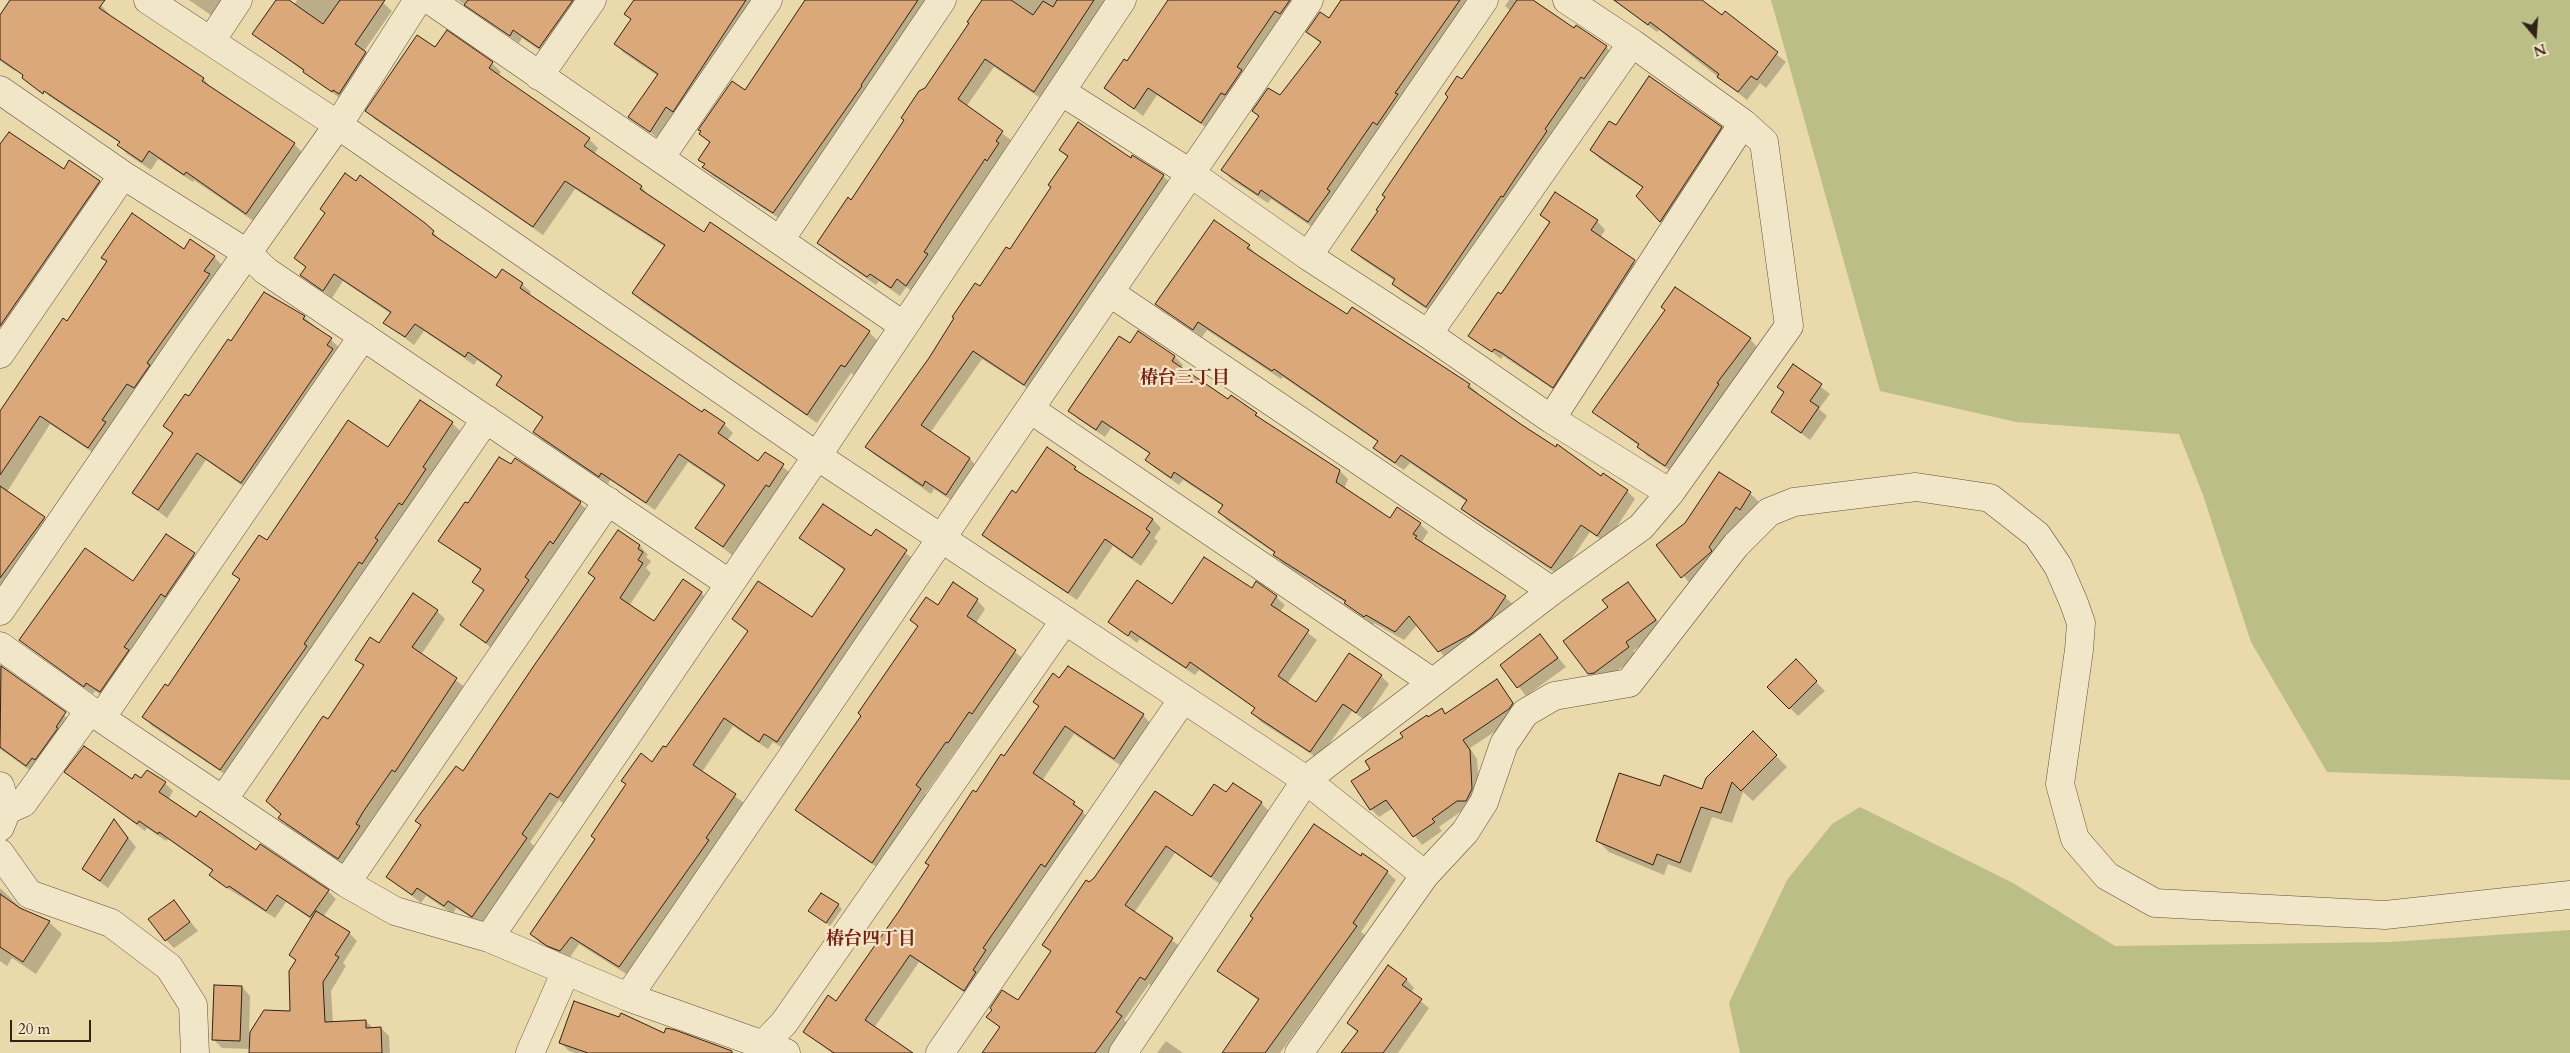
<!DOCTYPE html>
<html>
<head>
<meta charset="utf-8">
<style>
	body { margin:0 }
	#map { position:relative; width:2570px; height:1053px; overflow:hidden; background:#ead9ab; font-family:Cardo,serif }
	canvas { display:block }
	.north { position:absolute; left:2510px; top:10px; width:50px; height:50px; -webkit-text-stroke:4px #f1e6c8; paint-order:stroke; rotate:162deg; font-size:14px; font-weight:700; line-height:20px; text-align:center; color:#322116 }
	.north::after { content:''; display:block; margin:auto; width:18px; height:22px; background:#322116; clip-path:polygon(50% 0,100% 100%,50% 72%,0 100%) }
	.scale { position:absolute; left:10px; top:1020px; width:81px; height:22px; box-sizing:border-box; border:2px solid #322116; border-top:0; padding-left:6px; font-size:15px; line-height:18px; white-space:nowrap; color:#322116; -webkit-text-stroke:4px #f1e6c8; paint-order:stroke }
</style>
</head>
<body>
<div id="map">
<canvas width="2570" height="1053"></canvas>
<div class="north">N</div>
<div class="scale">20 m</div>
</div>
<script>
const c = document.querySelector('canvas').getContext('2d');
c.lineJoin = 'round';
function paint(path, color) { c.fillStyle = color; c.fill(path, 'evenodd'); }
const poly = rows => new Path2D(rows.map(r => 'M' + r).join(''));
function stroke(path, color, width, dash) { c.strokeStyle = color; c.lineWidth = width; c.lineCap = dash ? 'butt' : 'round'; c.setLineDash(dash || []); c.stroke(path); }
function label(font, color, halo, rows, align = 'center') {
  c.font = font + ' Cardo,"Noto Serif JP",serif'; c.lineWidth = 4.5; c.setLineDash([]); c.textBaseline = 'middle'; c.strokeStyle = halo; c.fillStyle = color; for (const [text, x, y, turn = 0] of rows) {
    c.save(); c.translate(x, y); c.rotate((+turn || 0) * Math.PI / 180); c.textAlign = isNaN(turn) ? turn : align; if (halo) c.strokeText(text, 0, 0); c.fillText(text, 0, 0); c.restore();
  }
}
const green = poly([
	[1771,0,2570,0,2570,780,2327,772,2251,642,2203,495,2179,434,2016,422,1880,391],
	[1860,807,2013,883,2115,946,2391,942,2570,930,2570,1053,1740,1053,1729,1003,1787,880,1832,824]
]);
const shadow = poly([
	[16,0,64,0,15,71,0,61,0,17],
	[75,0,93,0,101,5,109,14,108,15,204,79,211,88,294,144,303,153,255,222,194,180,193,182,158,159,151,170,127,154,119,145,120,143,49,96,41,87],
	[189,0,233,0,218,20],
	[277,0,287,0,294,5,297,0,380,0,392,11,364,51,374,61,341,99,254,34],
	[458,0,584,0,548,56,522,38,519,43],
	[638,0,761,0,659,139,630,117,658,76,624,53,615,44,632,19],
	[807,0,932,0,783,221,713,176,704,167,705,165,700,159,711,144,700,134,746,92],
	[983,0,1114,0,1043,100,994,67,966,107,1011,140,1004,150,1007,153,996,168,994,167,961,215,932,260,915,293,906,287,900,296,879,281,876,285,827,251,818,243,852,202,971,24],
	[1170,0,1300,0,1210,130,1157,95,1143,116,1106,88,1127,63],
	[1343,0,1481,0,1318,231,1271,199,1268,203,1232,180,1223,170,1259,117,1253,111,1280,97,1321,44,1308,32,1329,20],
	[1509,0,1531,0,1574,30,1606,47,1615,56,1435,315,1403,293,1393,284,1395,281,1362,259,1353,250,1511,11,1505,6],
	[1613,0,1698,0,1722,17,1725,13,1786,62,1766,88,1760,83,1747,100,1659,30,1657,32],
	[435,49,492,63,501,72,498,76,589,139,598,148,594,154,641,186,649,196,705,233,869,332,878,341,854,375,851,373,817,423,642,302,633,293,665,247,575,189,543,235,376,120,367,111],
	[1616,127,1721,128,1729,136,1669,230,1638,196,1643,188,1600,159,1591,150],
	[0,147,99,182,108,190,0,349],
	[1060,150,1131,160,1163,176,1172,184,1033,392,982,359,930,433,970,459,978,468,954,502,934,489,931,494,875,455,867,447,980,288,1010,251,1052,187,1068,158],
	[1541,214,1597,221,1605,230,1600,238,1643,270,1562,395,1503,356,1501,359,1470,335,1501,296,1549,223],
	[433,232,441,241,496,279,522,284,531,292,529,295,703,414,705,411,724,424,733,433,726,442,758,463,765,453,792,474,778,495,775,493,732,555,697,528,725,487,688,462,655,510,610,480,608,484,543,440,534,432,544,419,497,385,502,377,477,360,474,365,424,331,414,345,385,323,391,314,343,281,332,298,302,275,307,268,296,258],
	[1249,246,1256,255,1348,316,1469,385,1478,393,1477,395,1521,426,1601,477,1627,491,1635,499,1606,543,1590,532,1560,576,1471,517,1463,508,1467,502,1410,463,1404,470,1383,456,1375,448,1379,443,1283,377,1281,379,1207,330,1202,337,1166,311],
	[184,250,214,257,223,266,98,456,50,424,7,492,44,518,53,527,0,600,0,413,67,323,108,262,103,258],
	[265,294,304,317,339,347,250,491,206,460,167,518,134,493,173,435,165,426,231,343],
	[1139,332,1175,357,1183,365,1181,368,1228,401,1256,414,1265,423,1340,471,1348,479,1344,489,1390,519,1420,524,1428,532,1422,542,1424,545,1505,597,1514,605,1447,660,1418,624,1404,640,1374,623,1373,625,1346,603,1283,564,1276,554,1228,521,1219,512,1223,506,1183,480,1179,485,1155,468,1146,460,1150,454,1111,428,1105,437,1078,419,1070,410,1130,345],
	[1750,339,1758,348,1725,391,1727,393,1674,473,1647,456,1639,446,1594,412],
	[1793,366,1830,394,1819,409,1827,416,1810,440,1773,412,1785,394,1778,387],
	[452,423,460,431,229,777,152,726,144,717,168,688,240,581,234,574,267,542,388,449],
	[515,460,580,503,589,512,562,551,559,549,533,586,536,589,495,651,462,625,484,592,474,582,481,571,440,540,468,505],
	[1075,468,1084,477,1153,520,1161,528,1154,538,1158,541,1141,566,1113,546,1077,600,992,543,984,535],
	[1750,493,1759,502,1749,517,1745,515,1716,556,1691,585,1658,545],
	[618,531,640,546,648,555,646,557,651,561,646,568,651,573,629,606,654,623,701,593,709,601,567,806,559,800,530,842,535,847,481,924,456,908,453,914,426,896,421,903,388,877,422,826,416,820,434,795,436,797,464,773,596,579,590,573],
	[876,531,915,560,786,750,773,742,768,749,733,726,702,772,744,803,714,846,717,849,628,975,579,944,569,959,540,943,532,934,596,839,627,785,623,781,652,763,666,749,749,632,733,619,812,619,845,571,801,538,871,538],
	[166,536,203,563,109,700,95,691,93,694,20,640,134,583],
	[1628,583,1664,629,1633,651,1637,656,1603,681,1598,682,1589,673,1609,608],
	[1252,590,1276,597,1285,605,1280,612,1317,640,1287,684,1316,704,1381,676,1389,684,1365,720,1352,711,1319,759,1261,722,1253,713,1256,709,1199,670,1195,675,1140,639,1137,643,1110,622,1172,605],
	[977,600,985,609,976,623,1024,659,981,721,978,719,925,794,929,798,881,870,805,818,796,809,862,716,918,627,911,620,938,606],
	[437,611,445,619,421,655,465,687,404,780,401,778,364,832,368,836,347,866,288,826,279,818,282,815,267,801,328,721,364,667,357,660],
	[1540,636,1566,667,1526,696,1502,665],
	[1796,661,1825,691,1798,716,1769,687],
	[0,667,73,722,35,774,0,749],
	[1060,679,1143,715,1151,724,1123,767,1074,734,1042,781,1074,803,1090,820,973,998,919,962,874,1028,911,1053,832,1053,804,1032,837,1003,865,964,976,793,1005,758,1040,707,1035,702],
	[1497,681,1520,712,1517,717,1470,748,1477,759,1480,798,1439,827,1442,831,1422,845,1393,808,1379,817,1371,809,1372,769,1405,738,1442,710,1446,714],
	[1753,733,1787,767,1753,801,1743,792,1732,823,1712,817,1691,873,1668,864,1664,875,1609,852,1598,841,1661,788,1703,790],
	[66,772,165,783,173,791,168,800,196,819,328,891,336,899,323,917,349,933,357,941,343,963,346,966,331,991,333,1023,366,1021,373,1028,381,1028,389,1036,390,1053,251,1053,251,1049,222,1048,213,1039,242,987,250,996,249,1036,264,1012,292,1012,297,961,290,955,312,920,286,902,275,918,219,883,210,875,213,871,168,839,166,841,147,828,145,831],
	[1226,794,1261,803,1269,811,1220,884,1175,853,1134,913,1181,947,1154,987,1149,984,1124,1020,1130,1025,1110,1053,984,1053,1001,1029,988,1017,1018,1002,1052,953,1043,945,1090,884],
	[115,821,136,847,108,888,83,869],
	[1361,857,1387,872,1396,880,1361,932,1365,935,1280,1053,1223,1053,1259,1001,1219,971,1254,919],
	[0,888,23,910,49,922,62,934,36,974,12,958,7,966,0,961],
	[174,902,198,931,174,948,166,940],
	[838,905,842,909,830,926,810,911],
	[1406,979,1414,988,1411,993,1429,1008,1398,1053,1343,1053,1358,1033,1348,1023],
	[665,1035,727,1053,575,1053,569,1051,560,1042],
	[1166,1041,1183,1053,1157,1053]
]);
const building = poly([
	[10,0,105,0,99,8,204,78,202,81,295,143,246,214,186,172,184,175,149,151,142,162,117,145,120,142,44,91,43,94,22,78,23,75,0,59,0,15,10,0],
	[276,0,289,0,323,24,340,0,385,0,355,44,366,52,339,94,333,90,332,92,303,72,304,70,252,34,276,0],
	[468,0,573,0,539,48,513,30,510,36,464,5,468,0],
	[634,0,746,0,673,112,666,107,650,132,628,117,658,74,614,44,631,19,624,14,634,0],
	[805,0,918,0,861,85,862,86,773,213,702,167,705,164,698,160,710,142,699,134,701,131,698,130,732,81,745,90,805,0],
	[982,0,1011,0,1033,15,1043,1,1053,7,1057,0,1094,0,1034,92,985,59,958,99,1003,131,996,141,999,143,987,161,985,159,953,207,924,252,928,254,906,286,897,279,891,288,870,274,867,277,817,243,848,197,851,200,904,120,901,118,919,91,925,88,969,23,967,22,982,0],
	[1168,0,1290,0,1280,14,1275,11,1237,67,1242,70,1225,95,1221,93,1201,123,1148,88,1134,109,1104,88,1124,59,1127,61,1168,0],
	[1341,0,1460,0,1395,93,1398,94,1377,125,1373,122,1327,189,1330,191,1308,222,1261,190,1258,195,1221,170,1259,116,1252,111,1268,88,1280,95,1321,42,1306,32,1320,12,1329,18,1341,0],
	[1517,0,1533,0,1574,28,1576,25,1607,46,1584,79,1581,77,1545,129,1547,131,1516,177,1503,197,1501,196,1426,307,1392,284,1395,279,1351,250,1378,211,1376,210,1385,197,1382,195,1448,97,1445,94,1457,76,1462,79,1517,0],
	[1614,0,1702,0,1722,15,1725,11,1778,52,1757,80,1751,76,1738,92,1717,77,1719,74,1650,22,1648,25,1614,0],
	[447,30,493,62,489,68,590,138,584,146,642,186,640,189,704,232,710,222,870,331,845,367,841,365,807,415,632,293,665,245,565,181,533,227,365,111,417,35,435,47,447,30],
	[1649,76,1722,127,1660,222,1636,196,1643,187,1590,150,1609,121,1616,125,1649,76],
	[1078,122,1131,158,1132,155,1164,175,1024,385,973,351,921,425,970,458,946,495,925,481,923,486,865,447,929,358,954,318,952,317,975,283,980,286,1006,247,1010,249,1051,187,1048,185,1068,156,1059,150,1078,122],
	[9,132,64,169,69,160,100,181,0,326,0,144,9,132],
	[345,173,356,181,360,175,425,223,434,231,432,234,496,278,502,269,523,283,520,288,702,412,704,409,725,423,718,433,758,461,765,452,784,464,769,487,766,485,723,547,695,528,725,485,679,454,646,503,601,473,599,477,533,432,543,417,496,385,502,376,468,352,465,357,415,324,405,337,383,323,391,312,334,274,323,291,300,275,306,267,294,258,325,213,320,209,345,173],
	[1555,192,1598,220,1591,230,1635,260,1553,388,1502,353,1494,349,1492,352,1468,336,1498,292,1501,294,1550,222,1540,215,1555,192],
	[132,213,184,249,190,239,215,256,204,271,210,274,147,363,150,365,134,388,127,384,102,420,106,422,88,448,40,416,0,475,0,411,63,318,67,321,107,261,101,258,132,213],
	[1214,220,1250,245,1247,248,1305,287,1347,314,1352,307,1470,384,1468,387,1522,425,1556,447,1557,444,1601,476,1603,473,1628,490,1597,536,1581,525,1551,568,1461,509,1467,500,1401,455,1395,463,1373,448,1378,441,1274,369,1272,371,1198,322,1193,330,1155,304,1214,220],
	[1675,287,1751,338,1717,383,1719,384,1665,466,1637,447,1639,444,1592,412,1665,310,1661,307,1675,287],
	[264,292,305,316,303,319,332,338,327,345,333,349,241,483,197,453,158,510,132,493,173,433,163,426,185,394,189,396,228,339,231,341,264,292],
	[1138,331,1175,356,1172,361,1228,399,1231,395,1257,413,1255,415,1340,470,1336,482,1390,518,1397,507,1421,523,1413,534,1417,536,1415,538,1506,596,1491,618,1471,634,1438,652,1409,616,1395,632,1366,615,1364,617,1344,603,1346,601,1273,555,1275,552,1218,512,1223,505,1174,472,1171,478,1145,460,1150,453,1102,421,1096,430,1068,411,1119,336,1130,343,1138,331],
	[1793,364,1822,384,1810,401,1819,407,1801,433,1771,412,1784,392,1777,387,1793,364],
	[420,400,453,422,423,467,426,469,402,505,399,503,375,538,378,540,362,564,359,562,304,644,307,646,220,770,142,717,165,684,168,686,240,579,232,574,259,535,267,540,348,420,388,447,420,400],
	[1047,447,1076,467,1074,469,1153,519,1146,529,1150,532,1132,558,1105,539,1068,593,982,535,1012,490,1016,493,1047,447],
	[499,457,511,464,515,458,581,502,553,544,550,541,525,577,529,580,486,643,460,625,484,590,472,582,481,569,438,541,465,502,468,503,499,457],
	[1719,472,1751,492,1740,510,1736,507,1709,547,1712,551,1710,553,1681,578,1656,545,1685,523,1719,472],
	[0,486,45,517,0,578,0,486],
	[823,504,871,536,876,529,907,550,777,742,764,734,759,742,724,718,693,765,736,794,706,838,709,840,619,967,571,937,560,951,547,946,530,934,595,839,591,836,626,784,621,781,641,753,652,762,663,746,666,747,748,631,732,619,758,581,812,617,845,569,799,538,823,504],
	[618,530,640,545,638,549,643,552,638,560,643,563,620,598,654,621,683,579,702,592,558,798,550,793,522,834,527,838,472,917,448,901,444,906,417,888,412,895,386,877,421,825,415,821,456,766,463,771,533,667,595,578,588,573,618,530],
	[166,534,195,553,165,597,161,594,124,647,129,650,100,692,86,683,84,687,19,640,85,548,133,581,166,534],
	[1204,557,1252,588,1256,581,1277,596,1271,605,1309,630,1278,676,1316,702,1349,653,1382,675,1356,713,1343,704,1310,752,1251,713,1255,708,1190,662,1186,668,1131,631,1128,636,1108,622,1137,580,1172,604,1204,557],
	[953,582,978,599,967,616,1016,650,972,714,969,712,948,743,946,742,916,785,921,789,872,863,795,810,861,716,858,713,918,626,910,620,926,597,938,605,953,582],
	[1628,582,1656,620,1626,642,1629,647,1594,673,1588,674,1563,641,1608,607,1602,600,1628,582],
	[413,593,438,610,412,647,457,678,395,772,392,770,363,812,356,824,360,826,338,859,278,818,281,814,266,801,323,716,328,719,364,665,355,660,370,637,379,643,413,593],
	[1540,634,1558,658,1517,688,1500,665,1540,634],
	[1796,659,1817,681,1789,709,1767,687,1796,659],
	[1,666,66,712,56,727,58,728,35,760,32,758,26,766,0,747,1,666],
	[1068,666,1144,714,1114,759,1065,726,1033,773,1075,802,1073,804,1083,811,1045,867,1041,864,983,948,986,950,973,970,976,972,964,991,910,955,865,1020,913,1053,834,1053,803,1032,828,995,836,1001,899,911,929,865,925,863,973,790,976,792,1001,754,1004,756,1039,706,1033,702,1053,673,1059,678,1068,666],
	[1497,679,1513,703,1509,709,1463,740,1470,750,1472,789,1466,801,1457,801,1432,819,1435,822,1413,837,1386,800,1370,810,1351,781,1370,769,1365,761,1403,737,1400,733,1427,715,1428,717,1442,708,1445,714,1497,679],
	[1753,731,1777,755,1741,791,1732,782,1721,813,1701,807,1680,863,1657,854,1653,865,1596,841,1619,773,1660,786,1664,775,1702,789,1706,778,1753,731],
	[84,746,132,779,135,774,141,778,147,770,166,782,159,792,196,817,200,811,256,850,260,844,329,890,310,917,277,895,266,911,229,886,227,888,209,875,213,870,159,832,158,834,139,821,137,824,64,772,84,746],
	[1233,783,1262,802,1211,877,1166,846,1125,905,1173,938,1145,980,1140,977,1116,1012,1122,1016,1095,1053,982,1053,1000,1027,986,1017,992,1010,990,1008,1002,990,1018,1000,1051,951,1042,945,1086,880,1089,882,1094,878,1155,791,1192,816,1214,784,1226,792,1233,783],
	[114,819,128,838,100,881,82,869,114,819],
	[1314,824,1361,856,1362,853,1388,871,1353,923,1357,926,1265,1053,1222,1053,1259,999,1217,971,1253,918,1250,916,1314,824],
	[821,893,839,904,826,923,808,911,821,893],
	[0,894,20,908,50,921,23,962,0,947,0,894],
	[174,900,190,922,165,941,148,919,174,900],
	[316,911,350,932,335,955,339,957,323,982,325,1022,366,1020,366,1028,381,1027,382,1053,249,1053,250,1032,264,1010,290,1011,289,971,296,960,289,955,316,911],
	[1388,965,1407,979,1402,985,1422,999,1383,1053,1341,1053,1358,1031,1347,1023,1388,965],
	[214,985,242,986,240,1041,212,1040,214,985],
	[574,1001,619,1017,621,1013,664,1033,666,1028,675,1030,732,1051,732,1053,588,1053,559,1043,574,1001]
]);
const street = poly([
	[148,0,338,125,817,456,1306,780,1425,875],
	[430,0,904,326],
	[211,41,238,0],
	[539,76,592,0],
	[0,90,123,175,247,253,266,271,730,584],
	[1062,92,1190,173,1308,256,1428,334,1551,419,1670,493],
	[660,158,768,0],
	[780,240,942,0],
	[1308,256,1484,0],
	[1109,292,1552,591],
	[1428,334,1632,43],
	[0,354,123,175],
	[1030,409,1432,682],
	[1551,419,1743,123],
	[0,611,187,338,338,125,418,0],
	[0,646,101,718,346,883,395,911,489,938,628,997,786,1053],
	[101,718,363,336],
	[0,786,7,810,0,827],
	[223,800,486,419],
	[7,810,23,803,90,710],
	[0,853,29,894,111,923,169,967,193,1005,195,1053],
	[346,883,608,501],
	[489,938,817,456,1122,0],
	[628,997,1309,0],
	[763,1045,784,1023,1065,620],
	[530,1053,566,971],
	[940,1053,1183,699],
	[1123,1053,1306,780,1552,591,1641,527,1670,493,1789,326,1764,142,1743,123,1632,43,1567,0],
	[1299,1053,1425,875,1465,832,1484,802,1504,744,1525,713,1554,696,1629,683,1736,545,1769,512,1794,502,1916,487,1990,498,2037,535,2058,566,2074,603,2081,623,2079,650,2060,784,2075,839,2107,876,2155,903,2385,915,2570,895]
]);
const neighbourhoodNames = [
	["椿台三丁目",1185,379],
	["椿台四丁目",871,940]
];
paint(green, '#bbbe86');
paint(shadow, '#0003');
paint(building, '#daa879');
stroke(building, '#322116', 1);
stroke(street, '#604f3b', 29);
stroke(street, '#f1e6c8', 28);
label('bold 18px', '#7a1f14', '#f1e6c8', neighbourhoodNames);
</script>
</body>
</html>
